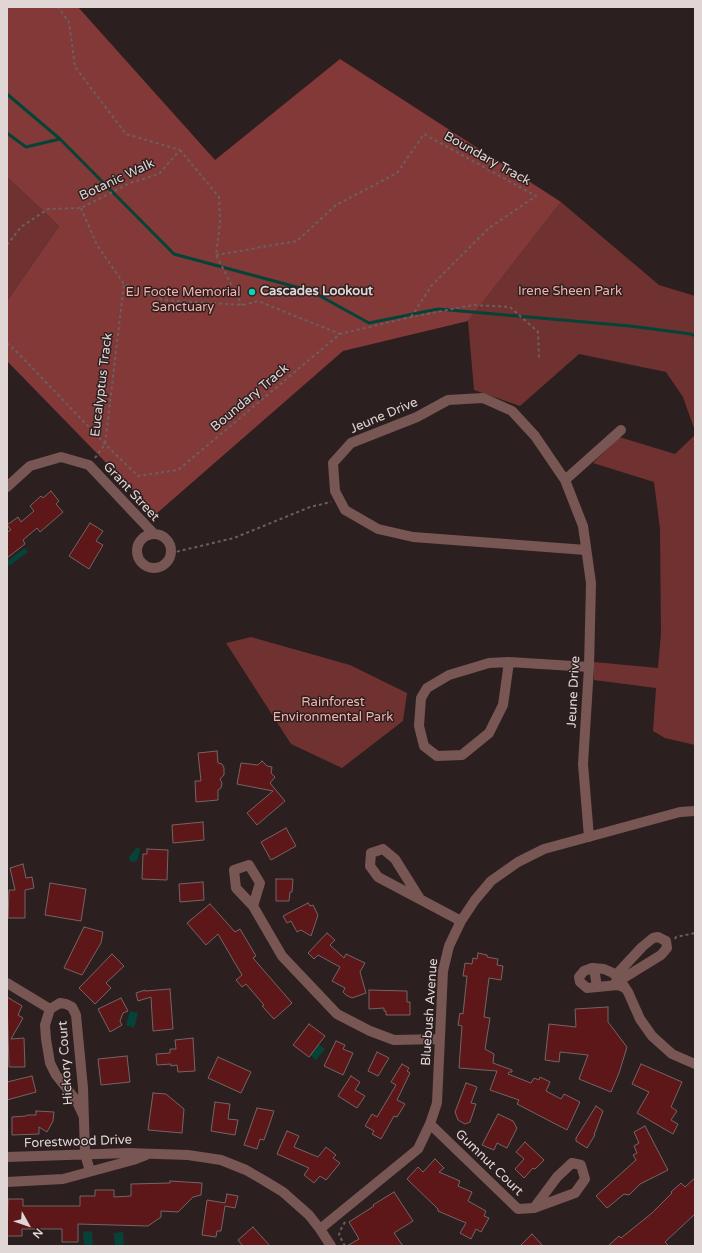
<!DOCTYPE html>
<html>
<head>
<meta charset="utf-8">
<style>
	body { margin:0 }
	#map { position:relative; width:702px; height:1253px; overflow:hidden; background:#2c1f1f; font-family:"Varela Round",sans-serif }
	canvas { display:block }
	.frame { position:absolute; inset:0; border:8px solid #dfd6d5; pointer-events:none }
	.north { position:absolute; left:8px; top:1205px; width:40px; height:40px; -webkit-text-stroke:3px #2c1f1f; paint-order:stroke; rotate:130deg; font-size:11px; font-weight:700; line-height:16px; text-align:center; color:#dfd6d5 }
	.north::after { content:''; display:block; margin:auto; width:14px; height:18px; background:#dfd6d5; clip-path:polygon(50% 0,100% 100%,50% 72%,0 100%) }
</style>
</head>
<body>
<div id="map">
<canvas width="702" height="1253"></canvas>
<div class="frame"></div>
<div class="north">N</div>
</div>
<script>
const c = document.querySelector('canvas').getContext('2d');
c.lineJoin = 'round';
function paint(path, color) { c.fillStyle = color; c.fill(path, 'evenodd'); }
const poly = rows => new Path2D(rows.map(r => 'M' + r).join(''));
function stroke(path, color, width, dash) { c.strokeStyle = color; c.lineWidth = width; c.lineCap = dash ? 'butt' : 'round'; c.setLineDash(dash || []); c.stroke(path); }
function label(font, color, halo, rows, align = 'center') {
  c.font = font + ' "Varela Round",sans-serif'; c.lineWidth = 3; c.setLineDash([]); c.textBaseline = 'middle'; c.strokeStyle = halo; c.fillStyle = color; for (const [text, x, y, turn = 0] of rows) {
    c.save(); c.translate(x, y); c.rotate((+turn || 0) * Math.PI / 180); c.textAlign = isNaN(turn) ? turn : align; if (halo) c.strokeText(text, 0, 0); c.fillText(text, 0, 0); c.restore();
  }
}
const green = poly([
	[7,177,59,226,7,301],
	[561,202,659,285,695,296,695,431,683,397,666,372,579,354,520,406,474,390,468,321],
	[695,435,695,796,694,796,695,745,665,738,653,731,656,688,594,680,594,662,658,668,661,633,660,529,654,482,593,463,619,437,675,454],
	[251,637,350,665,407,693,403,721,342,768,291,744,226,643]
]);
const forest = poly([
	[7,7,78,7,215,160,340,59,561,202,468,321,343,351,156,514,7,361,7,301,59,226,7,177]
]);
const water = poly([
	[25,548,28,552,9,566,7,561],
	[136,848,139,848,140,851,137,861,134,862,130,861,129,857],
	[130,1011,138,1013,134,1028,126,1025],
	[318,1044,325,1049,316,1060,310,1055],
	[87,1231,92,1232,93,1246,84,1246,83,1233],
	[123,1232,124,1246,115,1246,114,1233]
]);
const stream = poly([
	[7,94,60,139,174,254,311,291,369,323,438,309,630,326,691,334,695,336],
	[7,133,26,147,60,139]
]);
const building = poly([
	[51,491,59,501,56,504,63,512,40,532,37,528,23,540,25,544,7,558,7,532,11,530,7,525,18,517,21,522,34,511,30,506,41,496,43,498,51,491],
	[90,523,103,531,96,541,103,545,89,569,69,556,90,523],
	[217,751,218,763,222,764,224,768,224,775,220,779,222,783,221,788,218,790,218,800,196,802,195,781,201,781,198,753,217,751],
	[262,761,267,766,272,767,271,773,275,777,270,783,285,801,257,825,247,813,273,791,237,784,241,763,258,765,262,761],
	[203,822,204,840,173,843,172,825,203,822],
	[286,828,296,846,271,860,261,842,286,828],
	[147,849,168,850,167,880,142,879,143,854,147,854,147,849],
	[23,864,26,878,32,877,34,888,25,890,25,918,8,918,9,890,15,890,10,868,23,864],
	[276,879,293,879,292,892,290,892,289,901,276,901,276,879],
	[203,882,204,900,180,902,179,884,203,882],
	[50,883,86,889,81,921,45,915,50,883],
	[308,903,310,906,313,905,318,915,311,936,301,930,297,932,291,921,287,923,283,916,308,903],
	[210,904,235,932,240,929,256,956,253,958,292,1003,274,1019,262,1006,264,1005,246,984,242,987,236,980,242,975,218,934,206,945,187,923,210,904],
	[84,927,103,932,101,943,82,975,64,968,84,927],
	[327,933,335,940,330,945,344,958,346,954,365,963,360,972,366,993,352,998,346,995,343,992,345,988,332,981,340,967,318,955,314,959,308,953,327,933],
	[478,953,487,955,487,957,498,959,497,965,503,966,501,980,489,978,484,1017,490,1018,485,1049,494,1054,493,1063,512,1070,512,1072,509,1072,508,1074,531,1083,534,1078,539,1080,540,1077,550,1082,546,1091,561,1099,564,1094,580,1102,567,1130,517,1104,519,1100,490,1090,497,1071,459,1068,462,1026,458,1025,460,1013,463,1014,467,976,463,976,465,963,472,964,473,958,477,959,478,953],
	[112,954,124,966,106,983,111,988,95,1004,79,988,112,954],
	[170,989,173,1029,153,1031,151,997,138,1001,136,993,145,990,145,991,170,989],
	[369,990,407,991,407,1002,410,1002,410,1015,386,1015,386,1011,384,1011,384,1008,369,1009,369,990],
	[7,997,22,1006,18,1015,23,1018,11,1039,24,1038,25,1067,9,1067,7,997],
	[121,998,128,1011,123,1013,120,1021,122,1025,110,1032,98,1009,121,998],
	[608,1007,608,1022,627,1047,619,1073,611,1092,579,1079,588,1055,560,1052,559,1062,545,1060,549,1024,576,1027,575,1009,608,1007],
	[309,1024,325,1036,309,1057,293,1045,309,1024],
	[193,1038,195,1071,178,1072,177,1065,171,1066,171,1064,157,1065,156,1054,170,1053,170,1049,176,1049,175,1040,193,1038],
	[336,1041,345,1045,343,1049,353,1053,343,1075,324,1066,336,1041],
	[377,1052,389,1058,378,1076,368,1071,377,1052],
	[127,1056,130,1082,101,1085,98,1059,127,1056],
	[218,1057,251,1072,241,1093,208,1078,218,1057],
	[402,1064,409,1068,407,1071,410,1073,397,1100,405,1104,397,1117,394,1116,381,1139,372,1134,374,1131,365,1126,372,1114,377,1117,396,1085,391,1082,402,1064],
	[641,1064,682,1082,671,1107,677,1111,671,1120,678,1124,673,1134,637,1113,649,1092,632,1084,641,1064],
	[32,1076,36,1092,7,1100,7,1082,32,1076],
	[351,1076,360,1082,355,1090,365,1096,357,1108,338,1096,351,1076],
	[466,1083,477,1087,471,1103,476,1104,470,1122,465,1124,458,1120,455,1112,466,1083],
	[153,1093,166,1094,184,1109,182,1133,148,1130,153,1093],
	[215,1102,230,1104,228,1119,238,1120,235,1135,211,1131,215,1102],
	[596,1106,603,1111,594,1135,595,1135,587,1148,576,1141,576,1138,596,1106],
	[257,1108,274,1111,264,1140,260,1139,257,1149,244,1145,257,1108],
	[36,1111,54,1112,53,1121,47,1132,39,1127,39,1134,12,1135,12,1117,26,1116,27,1115,36,1115,36,1111],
	[498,1114,513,1121,517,1128,507,1148,497,1143,494,1150,482,1145,498,1114],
	[645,1126,668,1170,640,1184,629,1195,624,1194,607,1208,596,1196,636,1160,633,1155,637,1153,634,1146,639,1143,634,1132,645,1126],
	[287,1131,299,1136,294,1147,318,1157,326,1147,336,1155,333,1158,340,1163,326,1180,320,1176,314,1183,304,1175,309,1168,277,1154,287,1131],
	[525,1142,544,1160,535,1169,533,1168,524,1178,515,1169,524,1159,516,1152,525,1142],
	[435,1159,444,1168,439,1172,460,1181,458,1186,472,1192,468,1201,486,1211,484,1216,489,1218,481,1232,476,1229,471,1239,460,1233,466,1223,438,1211,438,1209,407,1179,418,1167,423,1172,435,1159],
	[695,1178,695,1214,665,1242,669,1246,608,1246,619,1236,621,1238,652,1213,672,1193,671,1192,681,1183,685,1187,695,1178],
	[170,1181,202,1183,201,1195,193,1197,178,1212,161,1211,161,1217,148,1226,78,1224,78,1242,62,1242,62,1229,22,1229,22,1236,7,1236,8,1199,23,1199,23,1206,80,1206,80,1196,95,1196,95,1190,114,1190,114,1197,131,1196,131,1184,170,1183,170,1181],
	[394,1192,413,1221,394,1233,403,1246,347,1246,359,1239,349,1222,374,1206,373,1205,394,1192],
	[227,1194,238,1196,235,1208,225,1206,221,1231,217,1231,216,1237,202,1235,207,1200,225,1203,227,1194],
	[253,1227,270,1246,243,1246,238,1240,253,1227],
	[532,1234,543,1246,520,1246,532,1234]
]);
const path = poly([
	[180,150,219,197,220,222,216,255,242,305],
	[81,208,97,245,124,284,163,300,243,305,258,301,340,334],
	[7,245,21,227,48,209,81,208,130,183,159,174,180,150,126,134,75,67,69,22,58,7],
	[216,255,297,241,336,205,397,173,424,134,536,196,489,228,432,285,411,317],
	[7,343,19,354,105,444,138,476,178,470,340,334,411,317,473,305,510,307,538,332,539,359],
	[95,458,105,444,124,284],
	[171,553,234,538,310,507,331,502],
	[675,939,676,937,695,933],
	[345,1246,339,1235,341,1229,345,1222]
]);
const minor = poly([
	[565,480,621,430],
	[7,487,30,466,61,457,89,465,153,533],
	'137 551a17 17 0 1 1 34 0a17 17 0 1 1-34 0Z',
	[586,550,413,537,378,529,345,510,335,491,333,463,351,443,417,417,448,400,483,398,512,411,535,436,565,480,583,526,591,583,589,667,583,764,589,837],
	[509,662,503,705,489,733,462,755,437,756,424,746,419,726,421,698,427,688,449,675,489,663,509,662,589,667],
	[420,899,395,859,383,849,371,853,370,866,378,877,461,921],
	[253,906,260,883,249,865,234,870,236,888,253,906,282,956,337,1014,370,1031,394,1040,440,1039],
	[594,968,597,987],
	[7,983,50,1009],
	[614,984,661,955,667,948,666,941,658,937,653,938,642,947,616,975],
	[625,988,618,985,587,988,580,982,579,977,584,971,592,968,604,969,613,973,620,980,628,992,640,1019,652,1036,672,1054,695,1064],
	[83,1115,76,1100,56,1075,50,1063,46,1039,45,1025,50,1009,60,1003,66,1004,72,1007,76,1015,83,1088,85,1154,90,1171],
	[430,1124,518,1209,534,1208,575,1193,585,1179,581,1165,572,1163,557,1177,534,1208],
	[7,1157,128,1153,188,1155,221,1160,246,1170,265,1181,283,1192,309,1215,320,1229,331,1246],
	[7,1182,63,1179,133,1160,146,1155],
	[320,1229,418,1149,430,1124,437,1103,443,971,449,946,461,921,475,900,491,881,518,862,544,849,680,812,695,811]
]);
const markers = [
	[252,292,4,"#08d5b5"]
];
const streetNames = [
	["Boundary Track",487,159,29],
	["Botanic Walk",117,180,-25],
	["Eucalyptus Track",102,385,-83],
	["Boundary Track",250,398,-40],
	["Jeune Drive",384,416,-23],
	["Grant Street",131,492,47],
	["Jeune Drive",574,692,-87],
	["Bluebush Avenue",430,1012,-86],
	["Hickory Court",66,1063,-94],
	["Forestwood Drive",78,1142,-2],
	["Gumnut Court",489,1163,44]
];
const poiNames = [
	["Cascades Lookout",260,292]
];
const parkNames = [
	["Irene Sheen Park",570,292],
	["EJ Foote Memorial",183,293],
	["Sanctuary",183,308],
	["Rainforest",333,703],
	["Environmental Park",333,718]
];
paint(green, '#6f3230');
paint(forest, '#833938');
paint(water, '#054338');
stroke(stream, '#054338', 3);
paint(building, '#5d1719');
stroke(building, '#746564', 1);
stroke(path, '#6b5f5f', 2, [3, 3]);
stroke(minor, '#785653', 10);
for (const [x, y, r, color] of markers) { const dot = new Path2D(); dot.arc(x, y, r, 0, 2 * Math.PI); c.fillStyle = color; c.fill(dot); stroke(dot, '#2c1f1f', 1.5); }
label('13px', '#dfd6d5', '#2c1f1f', streetNames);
label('bold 13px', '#dfd6d5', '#2c1f1f', poiNames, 'left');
label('13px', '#f5b2ad', '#2c1f1f', parkNames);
</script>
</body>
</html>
